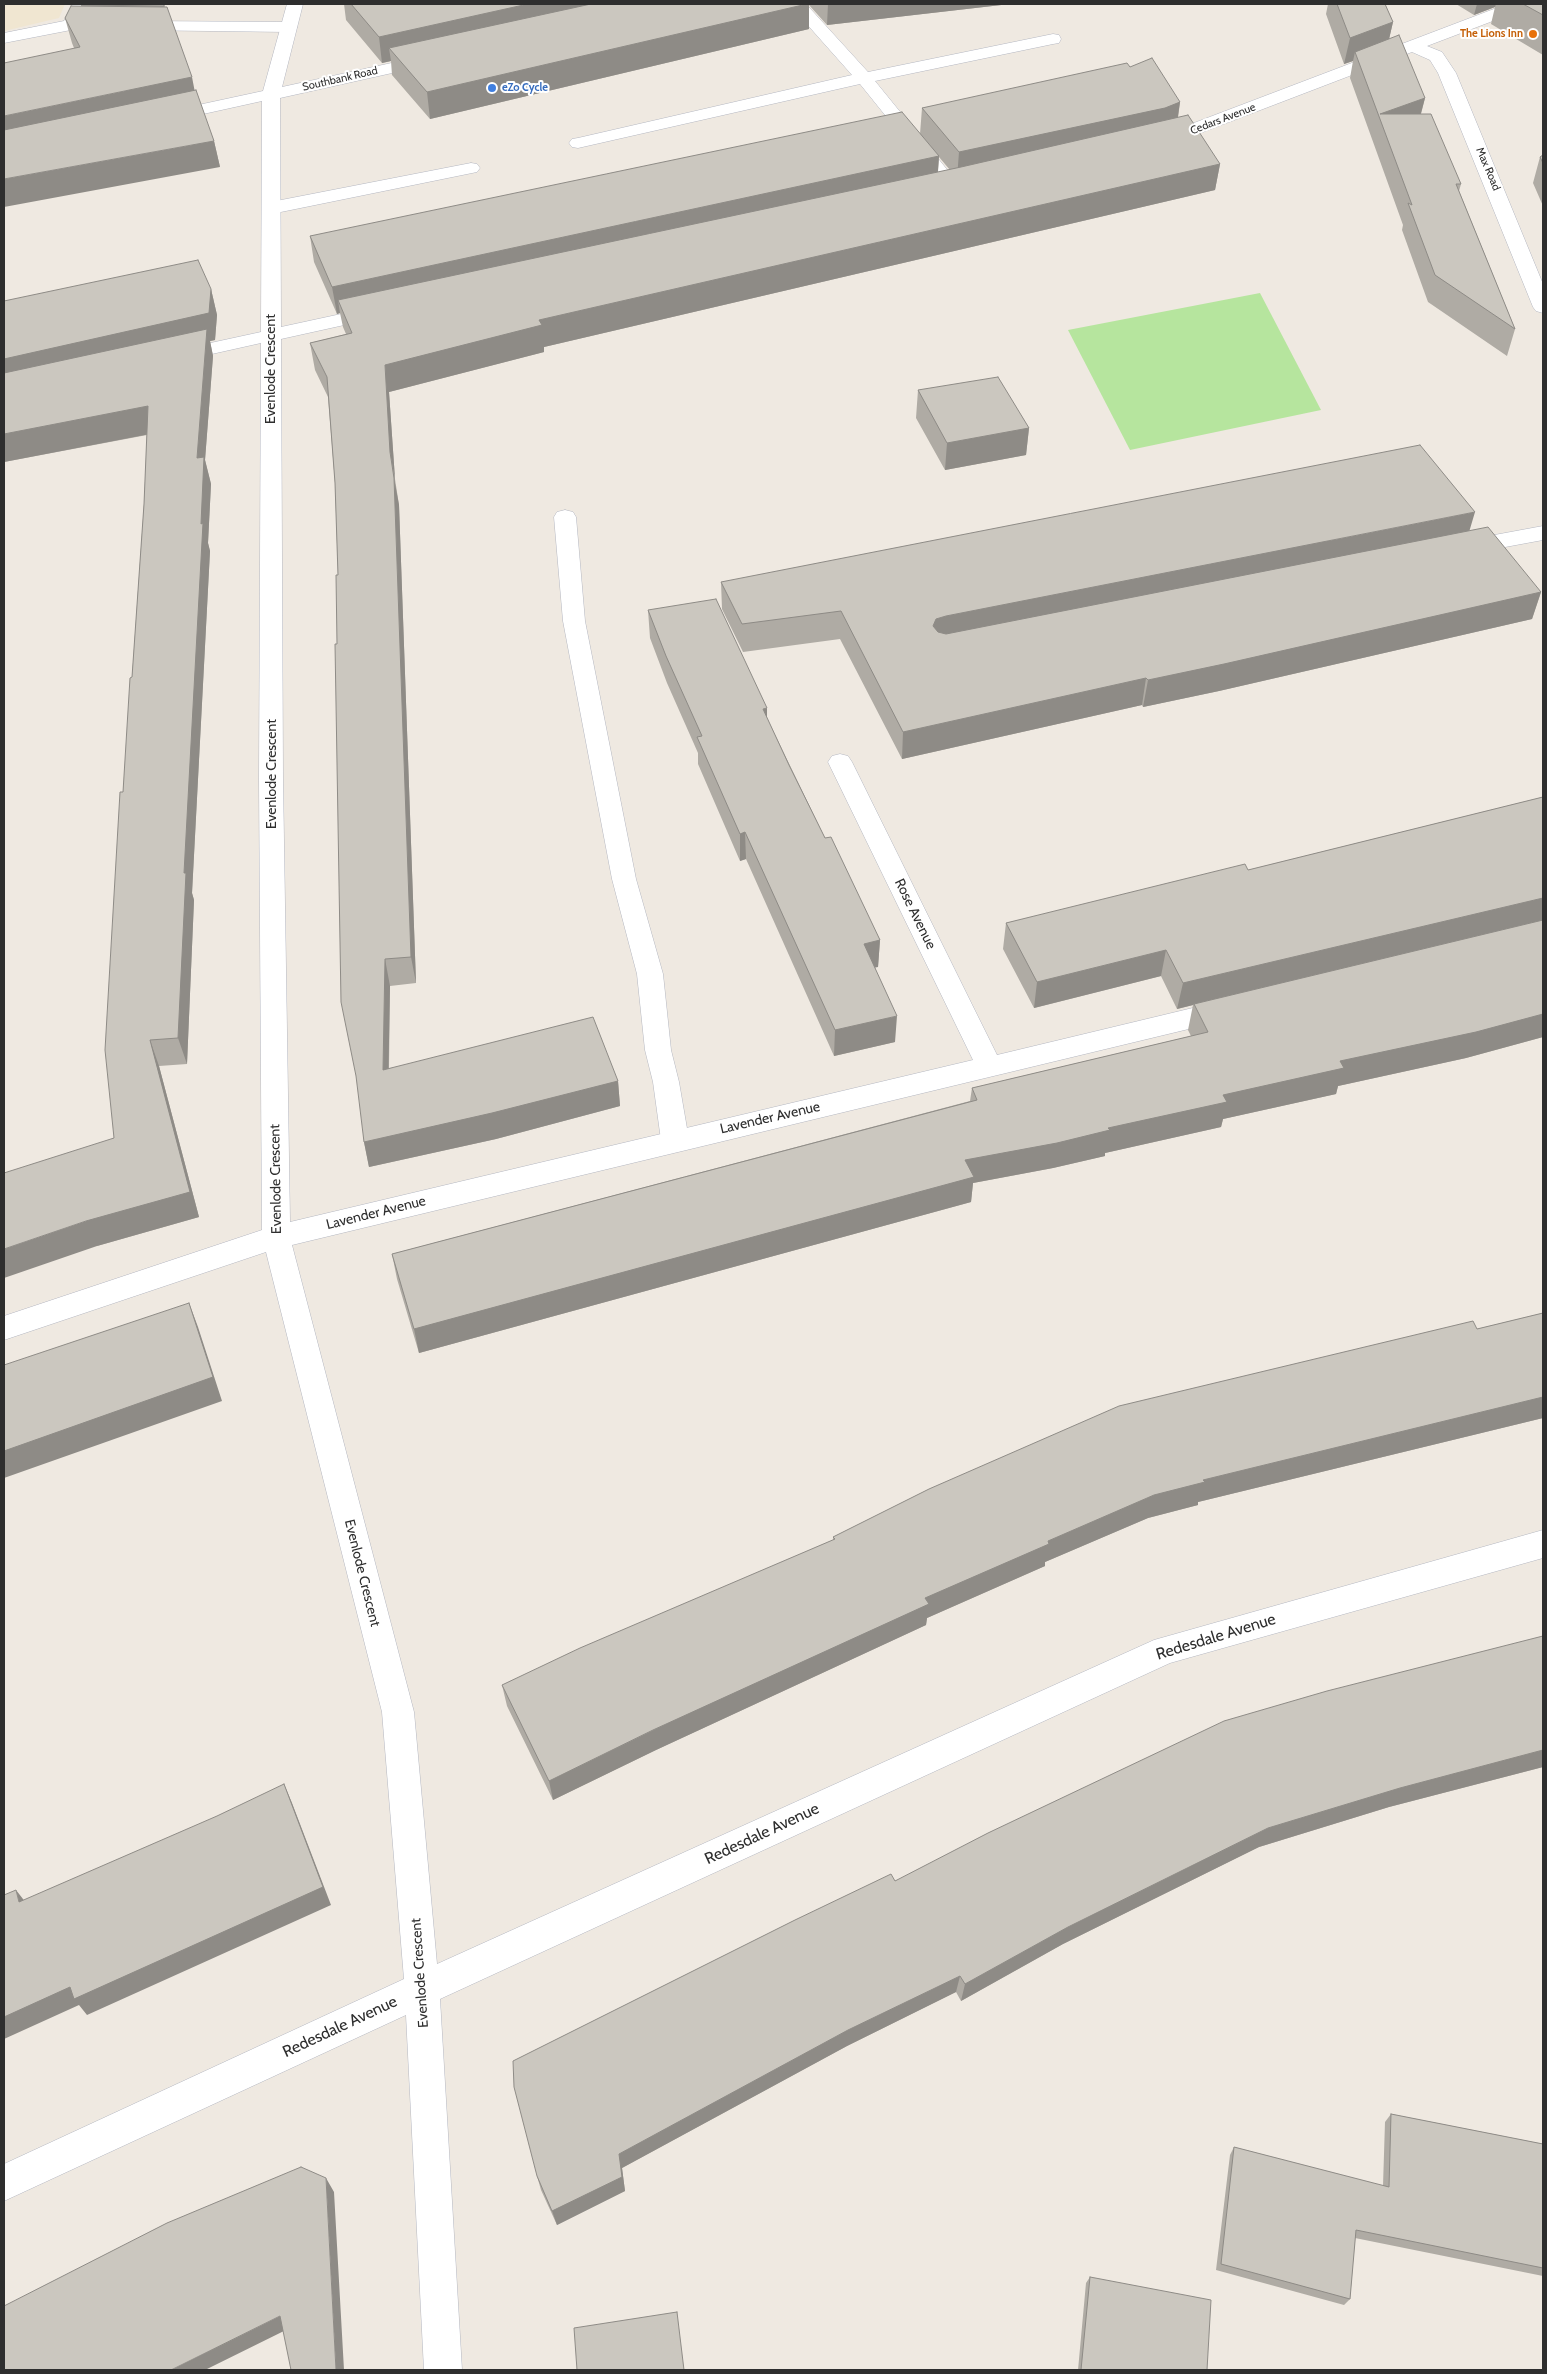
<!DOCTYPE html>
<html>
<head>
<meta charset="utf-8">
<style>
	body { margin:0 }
	#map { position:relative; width:1547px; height:2374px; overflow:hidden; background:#efe9e1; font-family:Cabin,sans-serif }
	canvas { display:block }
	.frame { position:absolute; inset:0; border:5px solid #2e2e2e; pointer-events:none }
</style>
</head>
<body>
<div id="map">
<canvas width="1547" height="2374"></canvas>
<div class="frame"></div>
</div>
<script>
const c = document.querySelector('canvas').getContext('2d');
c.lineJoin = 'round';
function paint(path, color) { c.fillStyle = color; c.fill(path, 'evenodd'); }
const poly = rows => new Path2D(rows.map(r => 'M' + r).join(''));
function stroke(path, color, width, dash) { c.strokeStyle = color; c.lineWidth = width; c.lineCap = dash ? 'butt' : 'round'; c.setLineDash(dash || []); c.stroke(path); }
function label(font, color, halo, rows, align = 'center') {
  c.font = font + ' Cabin,sans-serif'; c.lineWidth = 4; c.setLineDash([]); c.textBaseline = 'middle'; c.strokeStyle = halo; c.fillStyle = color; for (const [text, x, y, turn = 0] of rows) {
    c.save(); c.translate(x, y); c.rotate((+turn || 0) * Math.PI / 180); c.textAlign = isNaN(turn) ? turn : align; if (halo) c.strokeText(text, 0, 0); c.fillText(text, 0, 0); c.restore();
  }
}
const education = poly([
	[4,4,65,4,59,18,4,31]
]);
const green = poly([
	[1260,293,1321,410,1130,450,1068,330]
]);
const service = poly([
	[73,4,89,4,76,29,4,43,4,33,64,21,73,4],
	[789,4,806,4,868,72,1053,34,1059,35,1061,39,1059,43,1053,44,875,81,962,188,959,192,953,193,947,192,860,84,578,148,572,147,569,143,572,139,578,138,852,75,789,4],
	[136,21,289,22,295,23,297,27,295,31,289,32,130,30,128,26,130,22,136,21],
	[471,163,477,164,480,168,477,172,271,214,264,212,262,208,264,204,271,202,471,163],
	[565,510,573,512,576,517,585,621,636,879,663,974,671,1050,679,1082,689,1140,685,1148,675,1151,665,1148,661,1140,653,1082,645,1050,637,974,612,879,563,621,554,517,557,512,565,510]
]);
const minor = poly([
	[287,4,303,4,282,87,428,55,434,56,437,60,434,64,428,65,280,98,281,327,378,306,385,308,388,312,385,316,281,339,283,779,290,1222,973,1060,828,762,832,756,840,754,848,756,852,762,997,1055,1226,1000,1235,1003,1239,1010,1235,1017,1226,1020,292,1245,414,1712,437,1964,1154,1640,1543,1530,1543,1558,1170,1663,440,1999,462,2370,424,2370,406,2015,4,2201,4,2164,404,1979,382,1712,266,1252,4,1340,4,1316,262,1230,259,779,261,343,176,362,169,360,166,356,169,352,261,332,262,101,167,122,161,121,158,117,161,113,263,91,287,4],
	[1507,4,1529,4,1527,8,1427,46,1442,52,1456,73,1543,284,1543,313,1536,311,1533,307,1438,73,1430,60,1412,52,1169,145,1163,146,1157,145,1154,141,1157,137,1507,4],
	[1543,526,1543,540,1462,555,1454,553,1451,548,1454,543,1462,541,1543,526]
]);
const wall = poly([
	[164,4,194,91,214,141,220,167,74,48,72,43,65,18,81,6,81,5],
	[344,4,1010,4,827,25,809,5,809,29,430,119,392,75,391,61,382,63,346,20],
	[1328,4,1385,4,1393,22,1389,39,1425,98,1421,114,1461,184,1459,191,1515,329,1507,356,1428,302,1402,230,1403,225,1350,78,1353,61,1344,64,1326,14],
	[1456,4,1543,4,1543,55,1491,24,1495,7,1474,15],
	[1130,67,1180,102,1178,118,1220,164,1215,190,544,347,544,352,389,392,395,479,399,505,416,983,390,986,389,1068,618,1081,620,1106,496,1139,369,1167,364,1142,337,644,338,575,335,483,328,397,315,370,310,343,346,334,343,327,340,313,337,314,314,262,310,236,920,134,922,108],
	[939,157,950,170,938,172],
	[1543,155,1543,206,1533,183,1540,157],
	[211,289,217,315,215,340,210,341,213,356,205,460,211,484,208,543,210,551,192,893,194,900,187,1064,159,1066,199,1217,97,1246,114,1138,123,792,132,677,144,504,147,435,4,462,4,301],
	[918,390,1029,428,1026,455,945,470,916,418],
	[1470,531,1541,592,1532,619,1219,691,1143,707,1142,705,902,759,840,639,743,652,722,609,721,582],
	[648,610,767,718,825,838,880,940,878,967,875,967,895,1042,834,1056,746,859,740,861,698,764,698,753,667,683,650,638],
	[1543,797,1543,1037,1466,1058,1338,1086,1336,1094,1223,1119,1221,1127,1105,1153,1105,1156,1053,1168,973,1183,971,1202,419,1353,397,1279,392,1254,970,1101,972,1088,1191,1036,1188,1030,1193,1005,1177,1009,1161,976,1034,1008,1003,949,1006,923,1248,870],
	[1543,1313,1543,1418,1198,1502,1198,1505,1148,1518,1045,1562,1045,1566,927,1618,926,1625,656,1750,553,1800,507,1706,502,1685,833,1540,833,1537,1477,1329],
	[1543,1636,1543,1767,1389,1807,1259,1847,1063,1944,961,2001,956,1992,847,2046,622,2168,625,2191,557,2225,541,2190,537,2176,895,1881],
	[1391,2114,1543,2144,1543,2276,1355,2238,1350,2299,1344,2305,1216,2270,1230,2155,1234,2147,1383,2186,1385,2122],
	[1090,2277,1207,2370,1078,2370,1086,2283]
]);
const shadedWall = poly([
	[528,4,647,4,389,48,391,61,382,63,379,37],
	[807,4,809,4,809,29,430,119,427,92],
	[828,4,1010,4,827,25],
	[1477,4,1496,4,1495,7,1474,15],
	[1393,22,1387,48,1355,52,1353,61,1344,64,1350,38],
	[192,77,197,103,4,144,4,116],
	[1425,98,1418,124,1380,114],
	[1180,102,1176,129,957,179,959,152],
	[214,141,220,167,4,207,4,179],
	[939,156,937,183,338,300,340,313,337,314,332,287],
	[1220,164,1215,190,544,347,544,352,389,392,395,479,390,452,385,365,539,320],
	[211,289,217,315,215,340,210,341,213,356,205,460,211,484,208,543,210,551,192,893,194,900,187,1064,178,1038,184,873,201,524,197,458,206,342,4,388,4,359],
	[148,406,155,433,4,462,4,434],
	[1029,428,1026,455,945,470,947,443],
	[394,478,399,505,416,983,411,957],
	[1475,512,1467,539,944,643,933,626,936,619,946,616],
	[1541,592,1532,619,1219,691,1143,707,1148,680],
	[1146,678,1142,705,902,759,903,732],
	[767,708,767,735,763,709],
	[745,832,746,859,740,861,740,834],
	[1543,898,1543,920,1194,1004,1193,1005,1177,1009,1183,983],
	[880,940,878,967,863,970,864,944],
	[1166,950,1161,976,1034,1008,1037,982],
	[385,959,390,986,388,1095,383,1070],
	[1543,1014,1543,1037,1466,1058,1338,1086,1336,1094,1223,1119,1221,1127,1105,1153,1105,1156,1053,1168,973,1183,971,1202,419,1353,414,1329,965,1160,1108,1128,1340,1061],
	[897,1016,895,1042,834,1056,835,1030],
	[150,1040,159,1066,199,1217,97,1246,4,1278,4,1249,86,1221],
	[618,1081,620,1106,496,1139,369,1167,364,1142],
	[189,1303,198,1327,222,1401,4,1478,4,1451],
	[1543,1397,1543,1418,1198,1502,1198,1505,1148,1518,1045,1562,1045,1566,927,1618,926,1625,656,1750,553,1800,549,1781,925,1598,1048,1541,1154,1495,1203,1480],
	[1543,1750,1543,1767,1389,1807,1259,1847,1063,1944,961,2001,965,1984,1068,1927,1268,1828,1400,1788],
	[284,1784,292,1803,331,1905,87,2015,79,2005,4,2039,4,2017],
	[16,1890,30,1908,19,1902],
	[960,1976,956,1992,847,2046,622,2168,625,2191,557,2225,552,2211,619,2154,848,2030],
	[326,2178,334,2192,344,2370,336,2370],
	[280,2316,290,2328,205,2370,171,2370]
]);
const building = poly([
	[81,4,164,4,164,6,81,5,81,4],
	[351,4,528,4,379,37,351,4],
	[591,4,807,4,427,92,389,48,591,4],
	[1337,4,1385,4,1393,22,1350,38,1337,4],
	[1523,4,1543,4,1543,15,1523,4],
	[71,6,167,7,192,77,4,116,4,63,80,47,65,18,71,6],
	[1399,35,1425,98,1380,114,1431,114,1461,184,1456,184,1515,329,1435,275,1408,203,1412,205,1355,52,1399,35],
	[1152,58,1180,102,1165,108,959,152,922,108,1127,63,1130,67,1152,58],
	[196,90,214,141,4,179,4,130,196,90],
	[902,112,939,156,332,287,310,236,902,112],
	[1188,115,1220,164,539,320,542,325,385,365,390,452,394,478,411,957,385,959,383,1070,593,1017,618,1081,492,1113,364,1142,356,1076,341,1002,335,644,337,644,336,575,338,575,335,483,327,377,310,343,352,333,338,300,961,167,1188,115],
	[1543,155,1543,163,1540,157,1543,155],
	[198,260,211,289,209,313,4,359,4,301,198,260],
	[207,329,197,458,204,457,201,524,203,523,184,873,186,873,178,1038,150,1040,190,1192,86,1221,4,1249,4,1173,114,1138,105,1050,120,792,123,792,130,678,132,677,144,504,148,406,4,434,4,373,207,329],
	[998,377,1029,428,947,443,918,390,998,377],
	[1420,445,1475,512,946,616,936,619,933,626,938,632,946,634,1488,527,1541,592,1224,664,1148,680,1146,678,903,732,841,611,742,624,721,582,1420,445],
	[716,599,767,708,763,709,789,765,825,838,831,837,880,940,864,944,897,1016,835,1030,745,832,740,834,697,737,702,736,666,656,648,610,716,599],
	[1543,797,1543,898,1183,983,1166,950,1037,982,1006,923,1245,864,1248,870,1543,797],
	[1543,920,1543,1014,1476,1032,1340,1061,1344,1068,1223,1095,1227,1102,1108,1128,1110,1130,1057,1143,965,1160,974,1177,414,1329,392,1254,977,1100,972,1088,1208,1032,1194,1004,1543,920],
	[189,1303,213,1377,4,1451,4,1365,189,1303],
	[1543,1313,1543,1397,1203,1480,1205,1482,1154,1495,1048,1541,1049,1544,925,1598,929,1604,653,1730,549,1781,502,1685,580,1648,835,1539,833,1537,929,1489,1119,1406,1473,1321,1477,1329,1543,1313],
	[1543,1636,1543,1750,1400,1788,1268,1828,1068,1927,965,1984,960,1976,848,2030,619,2154,622,2177,552,2211,537,2176,514,2087,513,2061,795,1920,891,1874,895,1881,988,1833,1224,1721,1327,1691,1543,1636],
	[284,1784,323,1887,74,1999,70,1987,4,2017,4,1895,16,1890,19,1902,217,1816,284,1784],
	[1391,2114,1543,2144,1543,2268,1356,2230,1350,2299,1221,2264,1234,2147,1389,2187,1391,2114],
	[301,2167,326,2178,336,2370,291,2370,280,2316,171,2370,4,2370,4,2306,167,2223,301,2167],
	[1090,2277,1211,2300,1207,2370,1081,2370,1090,2277],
	[677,2312,684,2370,577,2370,574,2328,677,2312]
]);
const markers = [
	[1533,34,5,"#e8710a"],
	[492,88,5,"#3f7fe0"]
];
const farFoodnames = [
	["The Lions Inn",1523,34]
];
const farStreetnames = [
	["Southbank Road",340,79,-13],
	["Cedars Avenue",1223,119,-21],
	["Max Road",1488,169,67]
];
const farShopnames = [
	["eZo Cycle",502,88]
];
const streetNames = [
	["Evenlode Crescent",271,369,-90],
	["Evenlode Crescent",272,774,-90],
	["Rose Avenue",915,914,64],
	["Lavender Avenue",770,1118,-13],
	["Evenlode Crescent",276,1179,-91],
	["Lavender Avenue",376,1213,-14],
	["Evenlode Crescent",362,1573,76],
	["Evenlode Crescent",420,1973,-94]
];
const nearStreetnames = [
	["Redesdale Avenue",1216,1637,-17],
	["Redesdale Avenue",762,1834,-25],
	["Redesdale Avenue",340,2027,-25]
];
paint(education, '#f0e6d1');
paint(green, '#b6e59e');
stroke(service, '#b4b7c1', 1);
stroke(minor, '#b4b7c1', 1);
paint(service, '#fff');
paint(minor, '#fff');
paint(wall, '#afaba4');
paint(shadedWall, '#8e8b86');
paint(building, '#cbc7bf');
stroke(building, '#8e8b86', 1);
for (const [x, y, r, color] of markers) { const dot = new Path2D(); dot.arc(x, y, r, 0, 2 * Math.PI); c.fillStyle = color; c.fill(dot); stroke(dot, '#fff', 2); }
label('bold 11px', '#c56008', '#fff', farFoodnames, 'right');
label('11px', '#2e2e2e', '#fff', farStreetnames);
label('bold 11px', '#366cbe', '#fff', farShopnames, 'left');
label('14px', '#2e2e2e', '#fff', streetNames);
label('16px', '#2e2e2e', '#fff', nearStreetnames);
</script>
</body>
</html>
